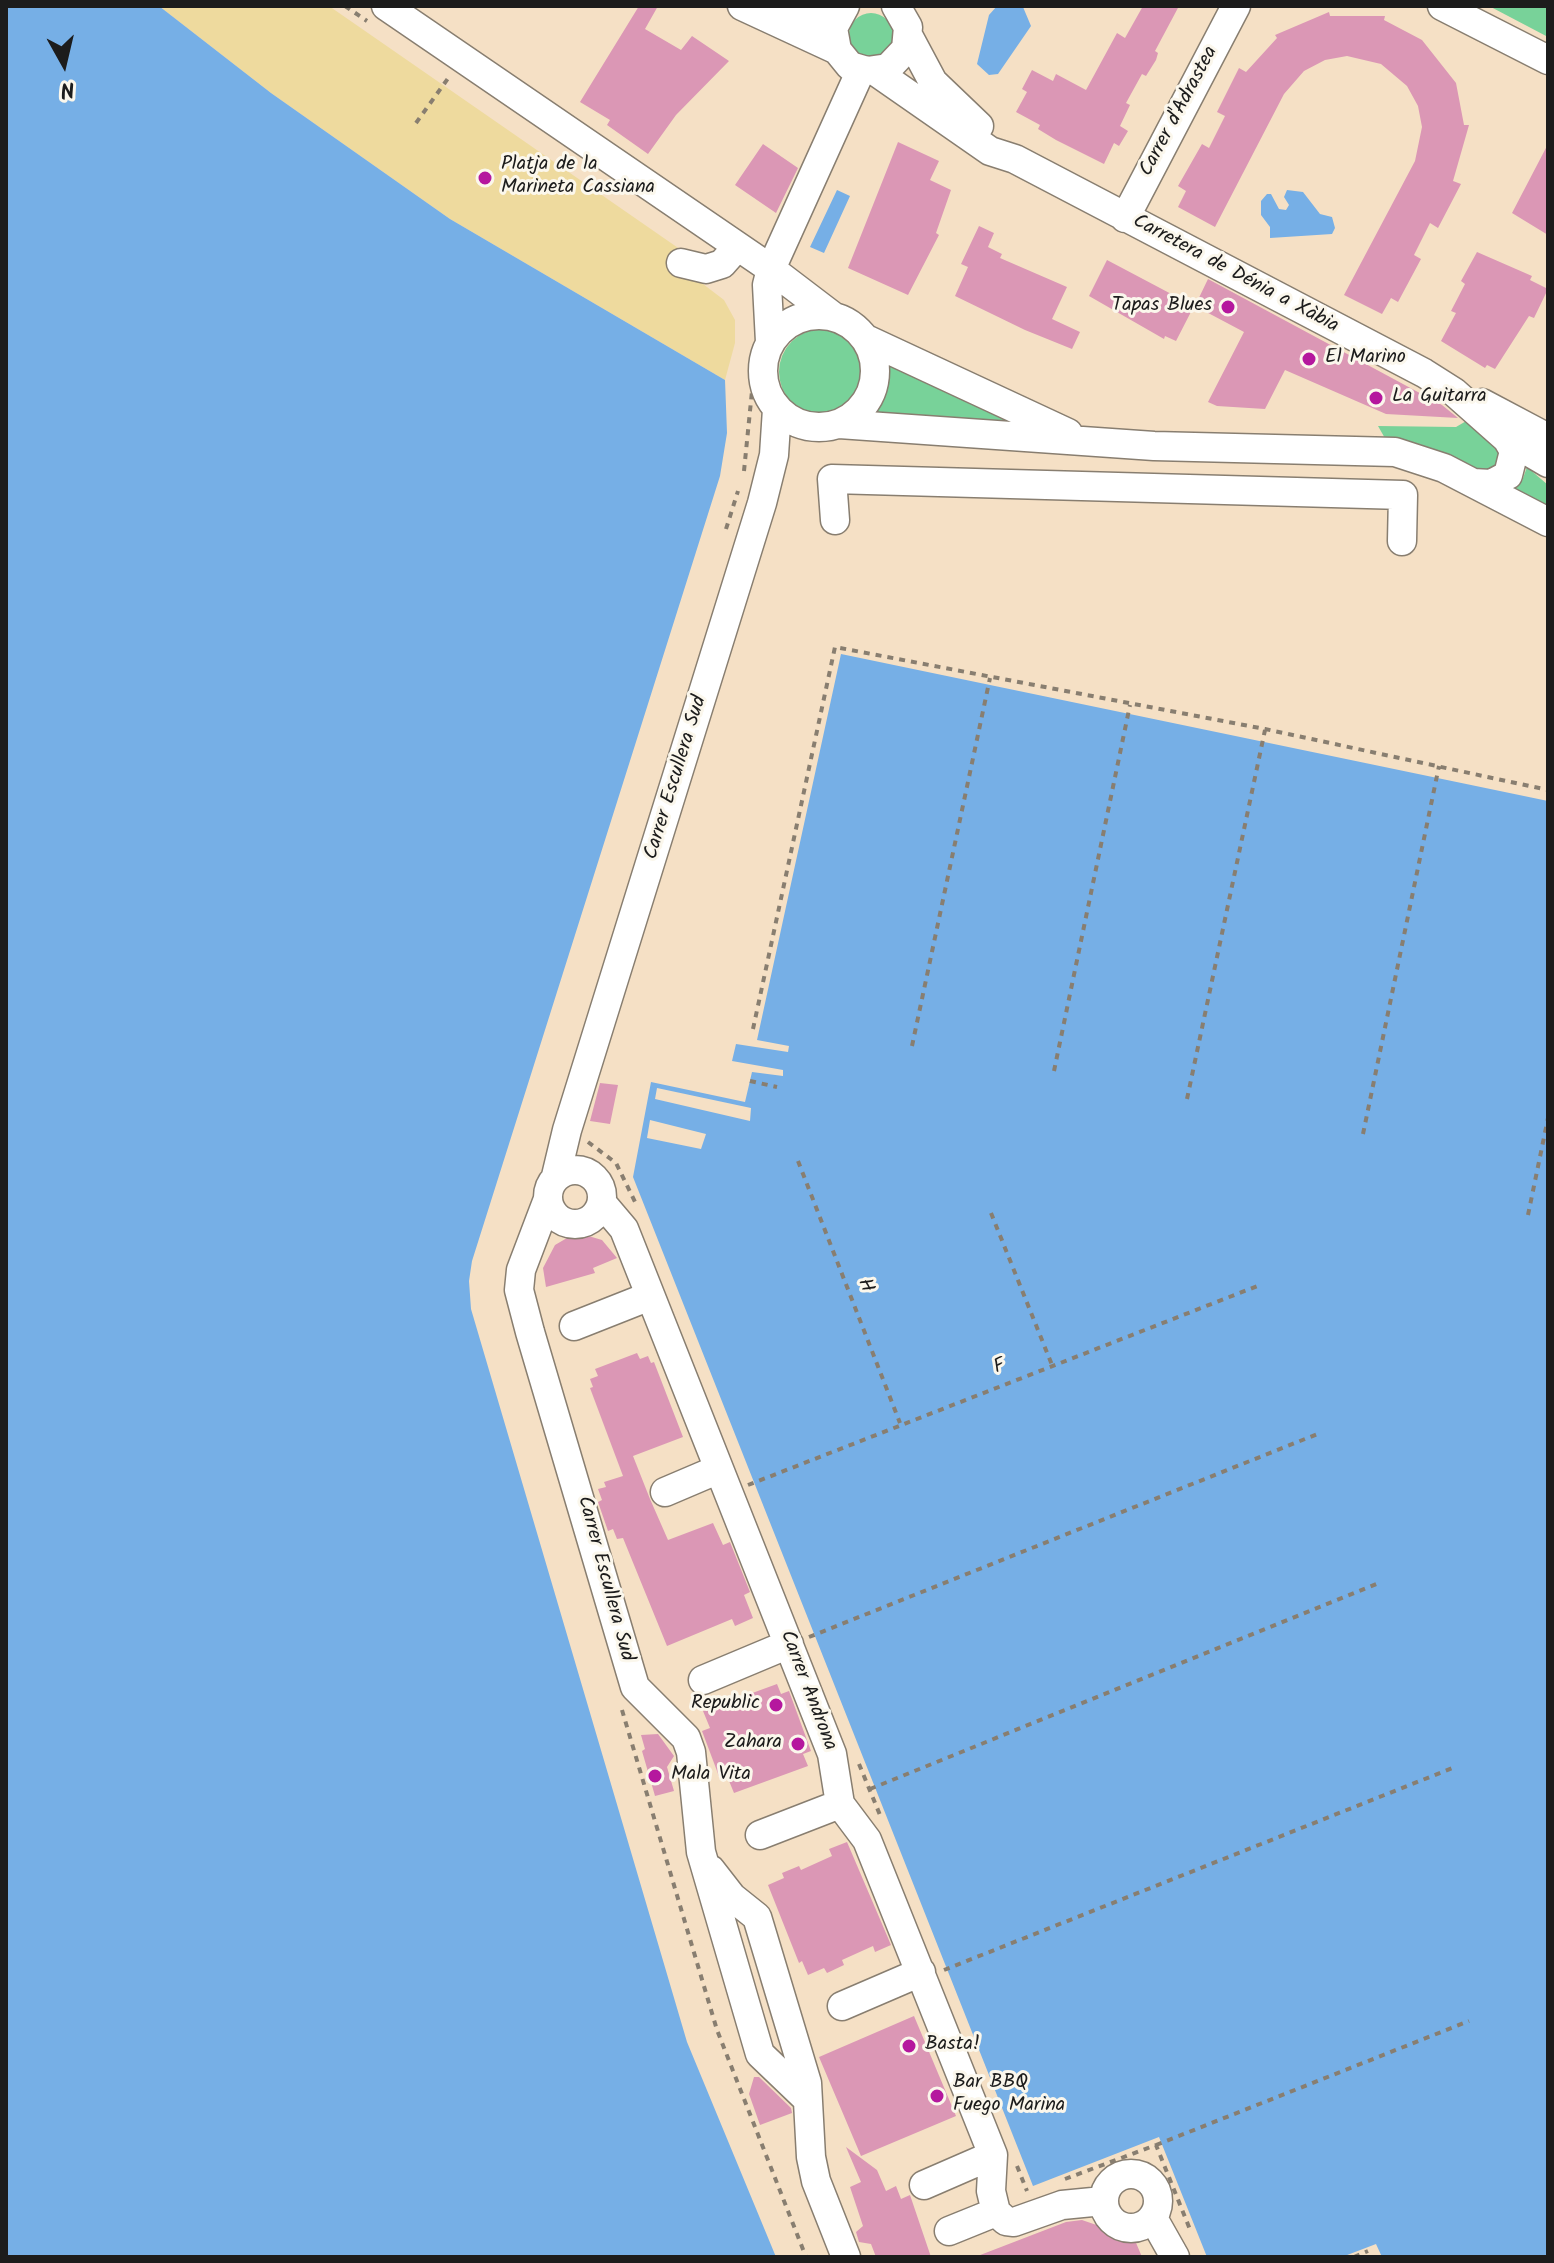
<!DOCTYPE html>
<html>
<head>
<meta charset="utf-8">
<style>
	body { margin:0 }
	#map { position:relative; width:1554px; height:2263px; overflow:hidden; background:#f5e0c5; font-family:Kalam,sans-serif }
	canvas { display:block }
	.frame { position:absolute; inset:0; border:8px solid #1c1c1c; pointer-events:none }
	.north { position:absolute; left:24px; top:24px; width:80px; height:80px; -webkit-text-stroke:6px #fbf7ec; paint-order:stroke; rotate:172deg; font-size:22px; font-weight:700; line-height:32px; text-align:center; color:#1c1c1c }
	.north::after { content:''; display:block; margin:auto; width:28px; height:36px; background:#1c1c1c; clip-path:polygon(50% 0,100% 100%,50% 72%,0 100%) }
</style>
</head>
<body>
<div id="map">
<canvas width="1554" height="2263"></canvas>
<div class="frame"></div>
<div class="north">N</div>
</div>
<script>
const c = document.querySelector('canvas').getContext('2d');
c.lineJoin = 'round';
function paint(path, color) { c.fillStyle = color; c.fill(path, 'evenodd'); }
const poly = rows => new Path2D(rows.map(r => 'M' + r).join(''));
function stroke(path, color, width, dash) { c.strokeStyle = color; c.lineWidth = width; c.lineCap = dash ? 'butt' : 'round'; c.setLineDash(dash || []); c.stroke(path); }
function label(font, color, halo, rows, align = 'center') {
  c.font = font + ' Kalam,sans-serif'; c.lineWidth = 6; c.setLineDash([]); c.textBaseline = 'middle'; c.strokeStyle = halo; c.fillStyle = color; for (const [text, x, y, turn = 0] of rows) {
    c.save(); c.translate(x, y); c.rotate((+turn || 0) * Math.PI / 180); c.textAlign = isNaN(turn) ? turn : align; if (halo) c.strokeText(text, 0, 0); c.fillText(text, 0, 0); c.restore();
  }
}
const green = poly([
	[1489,6,1548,6,1548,37],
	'849 35a22 22 0 1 1 44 0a22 22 0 1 1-44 0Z',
	'779 372a43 43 0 1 1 86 0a43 43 0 1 1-86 0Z',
	[886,359,1024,424,872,415,885,392],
	[1468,420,1508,451,1487,477,1386,440,1378,426,1456,427],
	[1527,467,1548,485,1548,509,1511,491,1522,481]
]);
const sand = poly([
	[159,6,329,6,697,261,686,271,724,300,735,320,735,343,725,380,450,219,271,93]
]);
const water = poly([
	[6,6,159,6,271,93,450,219,725,380,727,433,720,476,472,1261,469,1281,471,1309,687,2042,776,2257,6,2257],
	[997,6,1023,7,1031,26,998,74,989,75,977,64,989,15],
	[837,190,850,196,824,253,810,247],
	[1287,190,1303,192,1320,214,1332,217,1335,228,1332,234,1270,238,1270,227,1261,215,1261,201,1267,194,1271,194,1279,209,1286,210,1289,205,1284,197],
	[841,654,1548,801,1548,2257,1382,2257,1376,2244,1342,2257,1207,2257,1159,2137,1033,2186,633,1177,651,1082,745,1102,752,1072,783,1076,783,1070,732,1061,736,1044,788,1052,789,1046,757,1040]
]);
const pier = poly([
	[657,1088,751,1108,750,1121,655,1099],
	[650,1120,706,1134,701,1149,647,1138]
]);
const building = poly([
	[639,6,658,6,645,29,681,50,692,36,729,61,676,115,648,154,607,125,610,120,580,102],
	[1143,6,1179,6,1155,51,1158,53,1156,60,1146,76,1142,74,1126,103,1130,105,1120,126,1128,131,1119,146,1114,143,1104,164,1056,140,1038,129,1040,125,1016,112,1027,92,1022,89,1032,70,1053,81,1056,74,1086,90,1117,33,1125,38],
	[1329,12,1330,16,1385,16,1384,20,1422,40,1456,83,1464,125,1469,125,1453,181,1461,184,1438,228,1430,223,1414,255,1421,259,1398,302,1391,298,1382,314,1344,295,1415,161,1422,127,1418,106,1407,86,1381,64,1347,56,1325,60,1304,71,1284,94,1215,227,1178,207,1186,191,1178,186,1202,144,1209,148,1225,116,1217,112,1239,68,1246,72,1277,38,1275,35],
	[898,142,939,161,930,180,951,190,936,233,939,235,908,295,848,268],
	[763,144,798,168,776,213,735,185],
	[1548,144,1548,235,1512,213],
	[979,226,994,233,988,247,1002,254,1000,258,1067,287,1052,319,1080,332,1072,349,1025,330,955,296,968,267,961,264],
	[1477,252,1532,276,1530,280,1548,289,1534,318,1529,316,1495,369,1487,365,1485,368,1441,341,1456,313,1451,311,1465,284,1461,281],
	[1107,260,1194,306,1176,341,1165,336,1164,339,1089,296],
	[1208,279,1442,405,1458,418,1386,414,1285,370,1265,409,1217,406,1208,402,1244,332,1195,306],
	[600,1083,618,1085,610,1124,590,1121],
	[585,1235,602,1240,617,1258,593,1268,595,1273,546,1287,543,1268,555,1245,567,1238],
	[637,1353,640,1359,648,1356,651,1363,654,1362,683,1437,633,1456,650,1499,668,1540,713,1523,723,1545,730,1542,750,1592,744,1595,753,1618,735,1626,732,1619,667,1646,623,1538,617,1539,613,1529,608,1531,598,1502,602,1500,598,1489,606,1487,604,1482,623,1476,590,1388,593,1387,590,1379,598,1376,595,1369],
	[777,1684,781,1694,789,1691,811,1751,803,1754,808,1766,734,1793,727,1776,720,1779,702,1731,710,1728,703,1711],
	[658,1734,674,1756,667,1767,674,1791,655,1796,642,1751,645,1749,641,1735],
	[847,1842,891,1945,875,1952,873,1946,842,1960,844,1965,827,1973,824,1968,808,1975,802,1961,799,1963,768,1885,784,1878,782,1873,799,1866,801,1870,832,1856,829,1849],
	[914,2016,956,2116,861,2156,819,2057],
	[754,2077,759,2077,791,2108,792,2113,760,2125,749,2094],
	[846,2147,877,2170,886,2191,896,2186,901,2199,910,2195,931,2257,876,2257,871,2244,859,2242,856,2232,863,2226,850,2187,861,2182],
	[1082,2220,1134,2238,1142,2257,975,2257,1066,2222]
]);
const path = poly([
	[345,6,367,21],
	[416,123,449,77],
	[744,471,755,361],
	[726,529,738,491],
	[753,1029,835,647,1265,729,1548,790],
	[912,1046,990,678],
	[1054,1071,1130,705],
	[750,1081,777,1087],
	[1187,1099,1265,730],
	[1363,1134,1439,766],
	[588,1142,616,1163,637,1206],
	[798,1161,900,1423],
	[991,1213,1052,1365],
	[1528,1215,1548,1118],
	[748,1485,1260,1285],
	[809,1637,1320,1433],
	[622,1710,717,2030,806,2257],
	[859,1764,880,1815],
	[870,1789,1379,1583],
	[944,1970,1455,1767],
	[1156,2145,1469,2021],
	[1017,2166,1027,2191],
	[1065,2179,1156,2145,1191,2232],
	[1354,2257,1368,2251]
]);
const minor = poly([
	[386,6,771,269,834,317],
	[742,6,837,50],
	[790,6,817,13,844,7],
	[845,6,833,28,837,50,850,66,867,71,888,68,906,49,908,27,896,6],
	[1442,6,1548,60],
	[909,37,933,82,979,126],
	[875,71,990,151,1015,159,1424,373,1454,392,1507,439,1548,463],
	[1125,218,1236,6],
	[681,263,706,269,722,264,737,247],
	'763 371a56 56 0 1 1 112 0a56 56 0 1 1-112 0Z',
	[866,339,1068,433],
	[770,342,767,285,771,269,861,70],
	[1482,403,1548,438],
	[839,424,1154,446,1395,452,1444,468,1548,522],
	[1473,483,1491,484,1508,475,1514,451,1507,439],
	[835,520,832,479,1403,495,1402,541],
	'548 1197a27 27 0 1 1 54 0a27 27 0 1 1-54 0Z',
	[556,1176,567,1130,762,503,774,455,777,409],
	[548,1199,521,1270,519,1290,530,1332,635,1687,686,1738,691,1752,701,1852,760,2054,807,2099],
	[602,1203,624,1229,832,1754,840,1804,867,1840,993,2155,991,2191,996,2212,1006,2221,1014,2222,1062,2205,1103,2201],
	[574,1326,650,1296],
	[665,1492,719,1469],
	[703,1680,789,1644],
	[760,1835,840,1804],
	[711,1870,732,1897,757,1917,807,2083,811,2157,816,2181,846,2257],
	[842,2006,921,1972],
	'1104 2201a27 27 0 1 1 54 0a27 27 0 1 1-54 0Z',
	[924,2185,993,2155],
	[1153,2218,1175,2257],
	[949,2231,996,2212]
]);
const markers = [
	[485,178,8,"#b5179e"],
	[1228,307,8,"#b5179e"],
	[1309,359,8,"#b5179e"],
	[1376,398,8,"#b5179e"],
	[776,1705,8,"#b5179e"],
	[798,1744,8,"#b5179e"],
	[655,1776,8,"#b5179e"],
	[909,2046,8,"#b5179e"],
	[937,2096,8,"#b5179e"]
];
const streetNames = [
	["Carrer d'Adrastea",1180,112,-62],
	["Carretera de Dénia a Xàbia",1235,275,28],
	["Carrer Escullera Sud",677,778,-73],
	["H",864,1286,69],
	["F",1000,1368,-21],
	["Carrer Escullera Sud",604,1579,75],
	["Carrer Androna",807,1691,69]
];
const poiNames = [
	["Platja de la",501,166],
	["Marineta Cassiana",501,189],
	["Tapas Blues",1212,307,"right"],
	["El Marino",1325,359],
	["La Guitarra",1392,398],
	["Republic",760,1705,"right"],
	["Zahara",782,1744,"right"],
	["Mala Vita",671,1776],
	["Basta!",925,2046],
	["Bar BBQ",953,2084],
	["Fuego Marina",953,2107]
];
paint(green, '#78d299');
paint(sand, '#eeda9e');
paint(water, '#76afe6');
paint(pier, '#f5e0c5');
paint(building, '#db97b5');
stroke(minor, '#887e70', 31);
stroke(path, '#887e70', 4, [6, 6]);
stroke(minor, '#fff', 28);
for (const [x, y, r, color] of markers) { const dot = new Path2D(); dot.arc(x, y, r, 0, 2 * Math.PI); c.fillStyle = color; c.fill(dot); stroke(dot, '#fbf7ec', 3); }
label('20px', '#1c1c1c', '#fbf7ec', streetNames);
label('20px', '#1c1c1c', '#fbf7ec', poiNames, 'left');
</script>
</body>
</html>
